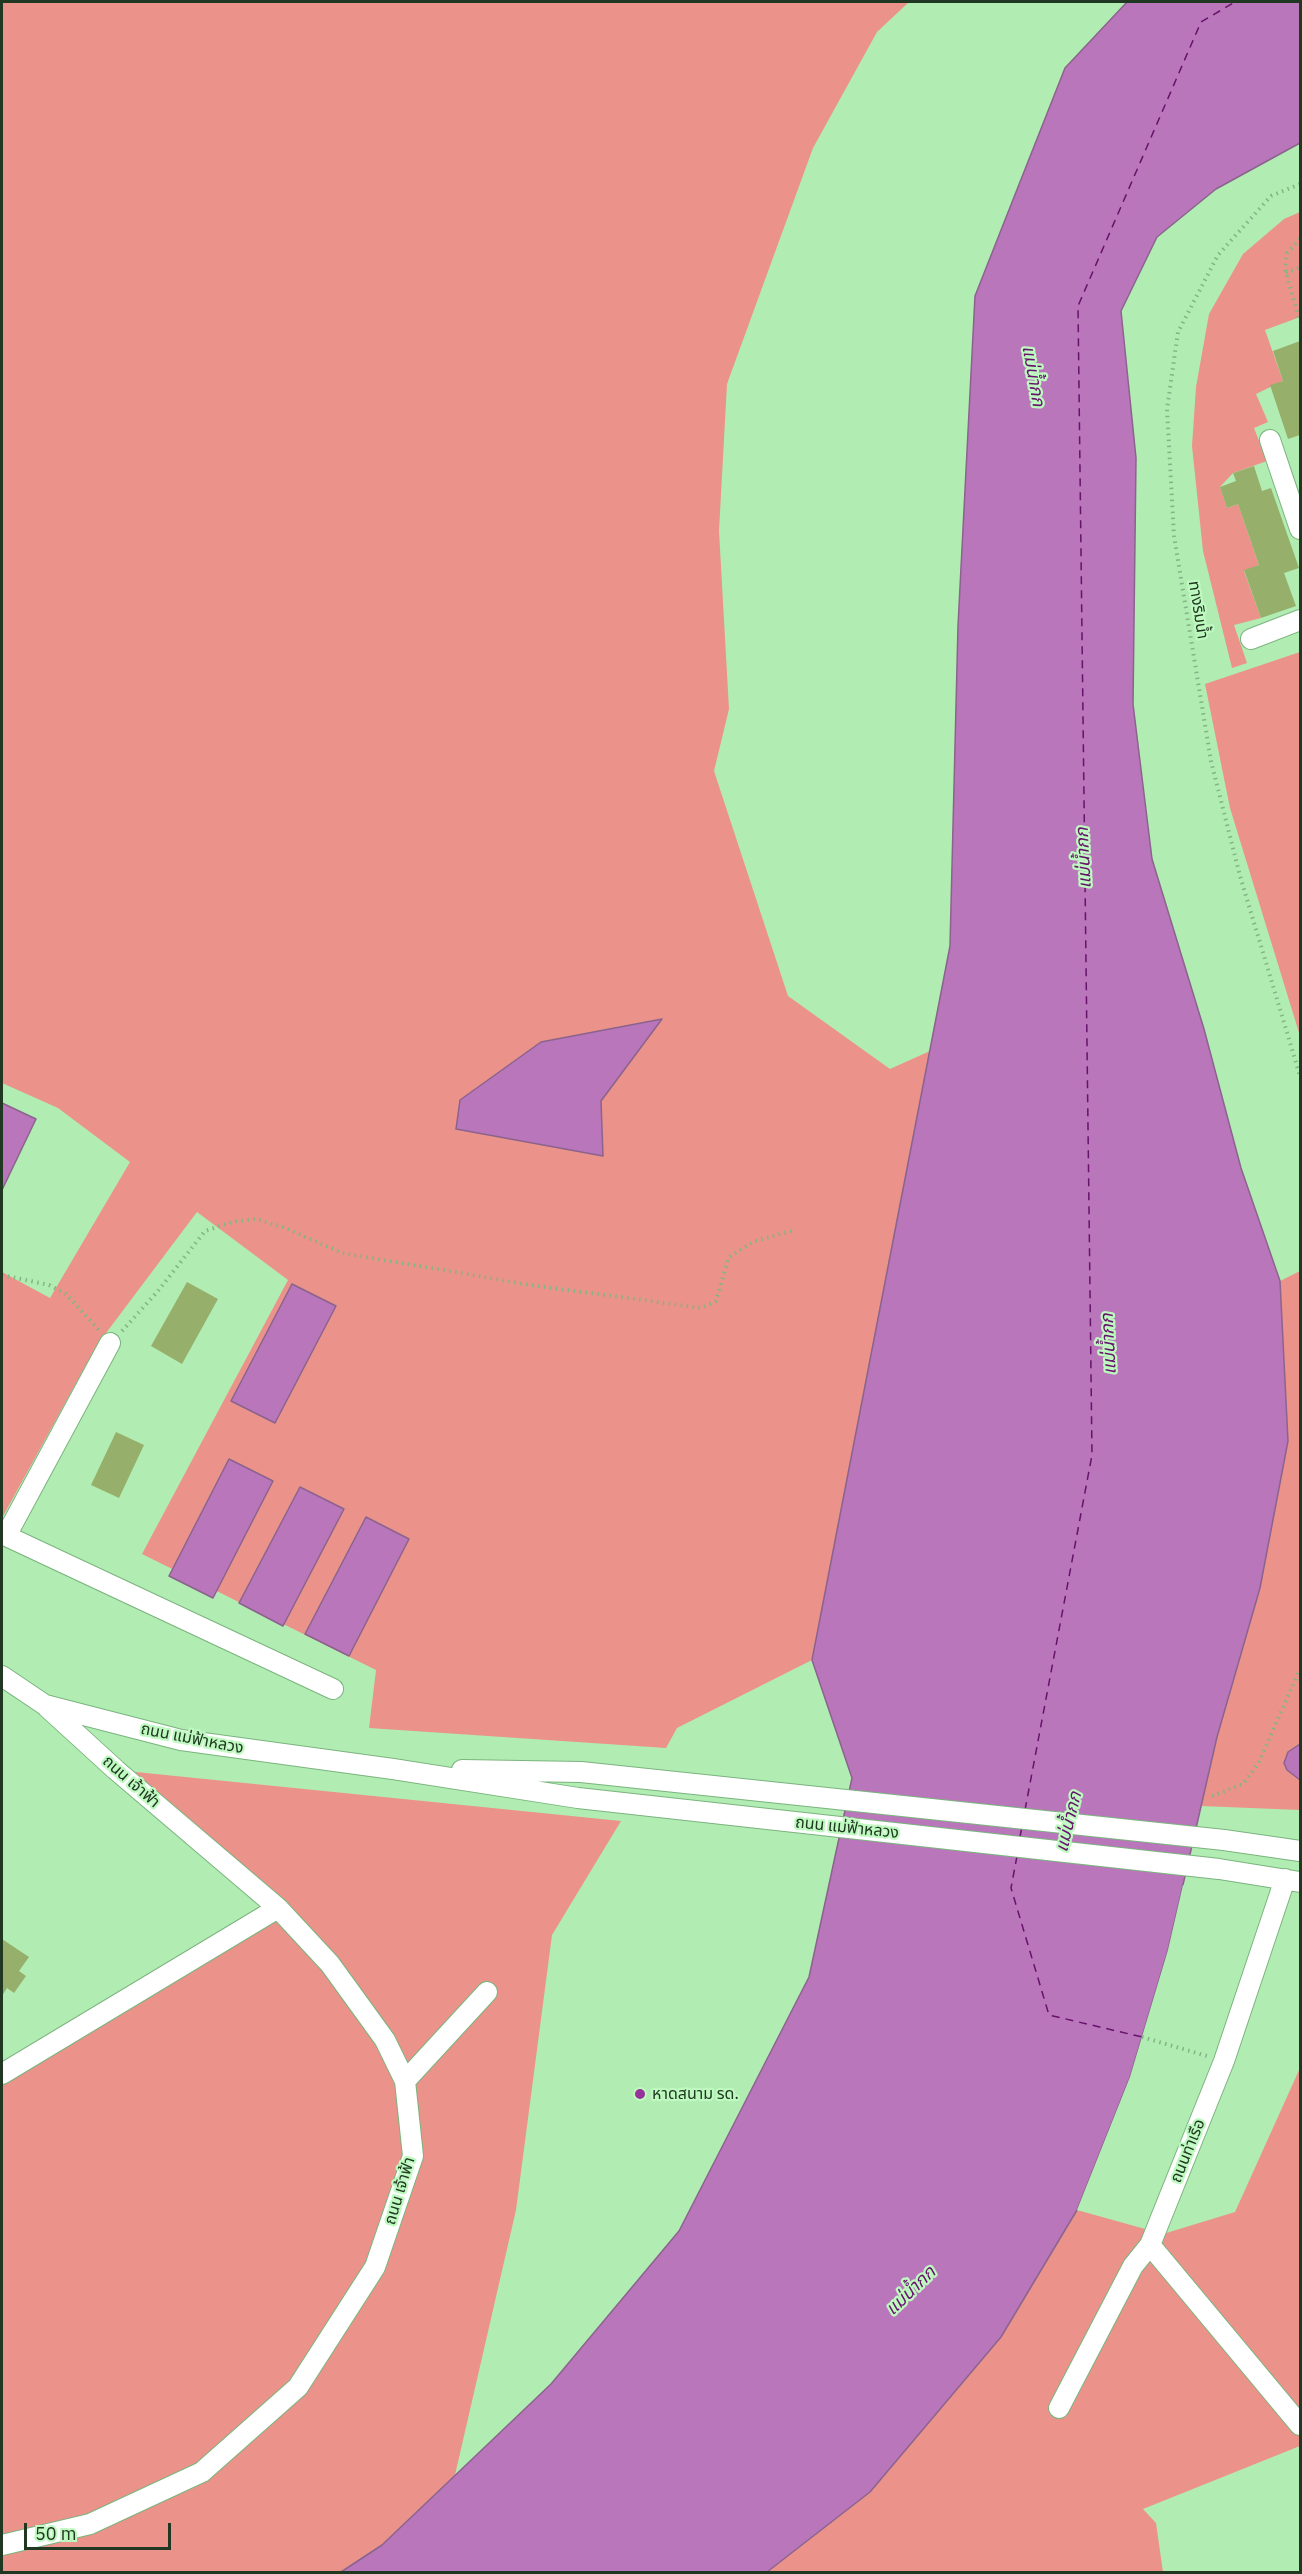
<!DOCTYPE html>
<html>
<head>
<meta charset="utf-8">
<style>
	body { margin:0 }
	#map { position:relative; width:1302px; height:2574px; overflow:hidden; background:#b1ecb3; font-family:"IBM Plex Sans",sans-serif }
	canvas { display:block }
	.frame { position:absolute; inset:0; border:3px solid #203721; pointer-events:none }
	.scale { position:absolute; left:24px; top:2523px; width:147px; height:27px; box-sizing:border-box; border:3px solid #203721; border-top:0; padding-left:8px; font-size:18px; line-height:21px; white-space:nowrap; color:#203721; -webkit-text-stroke:4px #bef9c0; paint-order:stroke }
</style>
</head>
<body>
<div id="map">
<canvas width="1302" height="2574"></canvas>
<div class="frame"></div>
<div class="scale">50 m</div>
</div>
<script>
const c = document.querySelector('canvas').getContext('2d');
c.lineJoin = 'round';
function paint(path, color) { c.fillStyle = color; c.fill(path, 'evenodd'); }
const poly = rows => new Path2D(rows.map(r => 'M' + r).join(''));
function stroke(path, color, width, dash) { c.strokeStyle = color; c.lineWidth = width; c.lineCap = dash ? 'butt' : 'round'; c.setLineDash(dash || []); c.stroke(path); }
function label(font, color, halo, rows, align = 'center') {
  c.font = font + ' "IBM Plex Sans","Noto Sans Thai",sans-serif'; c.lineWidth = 4.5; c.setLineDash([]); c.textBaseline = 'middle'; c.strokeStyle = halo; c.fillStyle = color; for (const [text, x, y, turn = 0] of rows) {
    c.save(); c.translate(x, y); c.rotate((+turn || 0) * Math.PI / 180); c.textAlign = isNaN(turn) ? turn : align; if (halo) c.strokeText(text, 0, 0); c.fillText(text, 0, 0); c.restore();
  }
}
const green = poly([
	[2,2,909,2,877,32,813,148,727,384,719,531,729,709,714,771,788,996,890,1069,930,1051,917,1191,942,1441,832,1868,852,1778,814,1653,812,1660,677,1728,666,1748,369,1728,376,1670,142,1554,288,1280,197,1212,97,1345,2,1518,2,1272,50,1298,130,1162,58,1108,2,1083],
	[1300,212,1300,317,1265,330,1283,381,1256,394,1268,422,1254,428,1267,461,1233,473,1220,487,1227,508,1238,504,1259,565,1244,571,1261,618,1234,625,1247,663,1232,668,1203,551,1192,446,1196,387,1209,314,1243,254,1284,219],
	[1300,652,1300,1036,1230,808,1205,684],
	[1300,1271,1300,1810,1201,1806,1217,1737,1260,1588,1288,1441,1280,1281],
	[116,1770,621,1821,552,1935,516,2210,455,2475,382,2545,341,2572,2,2572,2,2074,278,1908],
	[1300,2068,1300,2446,1143,2509,1156,2523,1163,2572,767,2572,870,2492,1001,2337,1077,2210,1163,2234,1235,2212]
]);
const water = poly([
	[1127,2,1300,2,1300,143,1216,189,1157,237,1121,311,1136,458,1133,704,1152,859,1204,1029,1241,1168,1280,1281,1288,1441,1260,1588,1217,1737,1168,1950,1130,2077,1077,2210,1001,2337,870,2492,767,2572,341,2572,382,2545,551,2384,679,2231,809,1977,852,1778,812,1660,950,946,958,626,975,296,1065,68,1127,2],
	[662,1019,601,1101,603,1156,456,1129,460,1100,541,1042,662,1019],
	[2,1103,36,1119,2,1190,2,1103],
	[292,1284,336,1306,275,1423,231,1401,292,1284],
	[229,1459,273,1481,213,1598,169,1576,229,1459],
	[300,1487,344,1509,283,1626,239,1603,300,1487],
	[366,1517,409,1539,349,1656,305,1634,366,1517],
	[1300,1744,1300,1780,1287,1770,1284,1763,1288,1752,1300,1744]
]);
const pier = poly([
	[1183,1885,1186,1886,1171,1950,1133,2078,1079,2211,1077,2210,1130,2077,1168,1950]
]);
const ferry = poly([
	[1025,1810,1092,1455,1078,306,1201,22,1235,2],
	[1020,1837,1022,1826],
	[1017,1856,1011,1888,1049,2015,1142,2037]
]);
const building = poly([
	[1300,341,1300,435,1288,439,1270,385,1283,381,1273,351],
	[1254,466,1262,491,1271,488,1299,568,1284,573,1296,606,1261,618,1244,570,1259,565,1238,504,1227,508,1220,487,1236,481,1233,473],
	[187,1282,218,1299,182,1364,151,1346],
	[116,1432,144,1445,119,1498,91,1485],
	[2,1939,29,1957,19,1971,26,1976,14,1993,7,1988,2,1996]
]);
const path = poly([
	[1300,184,1271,196,1218,255,1178,332,1167,409,1174,536,1211,761,1240,876,1300,1076],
	[1300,239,1287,253,1285,269,1300,322],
	[1286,273,1300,267],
	[2,1275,49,1285,66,1294,99,1330],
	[122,1331,158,1291,205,1231,232,1222,255,1219,283,1227,342,1253,537,1286,702,1308,716,1301,729,1257,755,1241,796,1230],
	[1212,1796,1243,1784,1258,1764,1300,1669],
	[1142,2037,1207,2056]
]);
const minor = poly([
	[1270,440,1300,529],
	[1251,639,1300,620],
	[2,1534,333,1689],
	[6,1536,110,1343],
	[2,1676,45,1705,181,1740,393,1769,578,1798,1219,1869,1300,1882],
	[462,1770,581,1772,1224,1840,1300,1851],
	[2,2074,278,1908],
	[405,2081,487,1992],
	[1150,2245,1300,2425],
	[1059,2408,1133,2266,1150,2245,1224,2061,1285,1879],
	[2,2545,90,2524,202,2472,298,2387,375,2267,413,2156,405,2081,385,2040,330,1964,278,1908,116,1770,47,1707]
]);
const markers = [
	[640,2094,6,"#96339a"]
];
const streetNames = [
	["ทางริมน้ำ",1198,610,81],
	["ถนน แม่ฟ้าหลวง",192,1739,11],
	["ถนน เจ้าฟ้า",131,1782,41],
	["ถนน แม่ฟ้าหลวง",847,1828,6],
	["ถนนท่าเรือ",1188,2151,-68],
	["ถนน เจ้าฟ้า",400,2191,-73]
];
const poiNames = [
	["หาดสนาม รด.",652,2094]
];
const waterNames = [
	["แม่น้ำกก",1033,376,80],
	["แม่น้ำกก",1084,858,-93],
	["แม่น้ำกก",1109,1344,-93],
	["แม่น้ำกก",1069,1822,-76],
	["แม่น้ำกก",911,2291,-44]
];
paint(green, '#eb938a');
paint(water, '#b976bb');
stroke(water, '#8b638d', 1.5);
paint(pier, '#b1ecb3');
stroke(ferry, '#67126b', 1.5, [8, 6]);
paint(building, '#96b06b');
stroke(minor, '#7bb47e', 22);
stroke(path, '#84b486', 4, [1.5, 4.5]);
stroke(minor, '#fff', 20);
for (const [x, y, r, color] of markers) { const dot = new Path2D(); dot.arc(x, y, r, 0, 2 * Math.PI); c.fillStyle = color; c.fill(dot); stroke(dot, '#bef9c0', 2); }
label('16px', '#203721', '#bef9c0', streetNames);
label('16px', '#203721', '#bef9c0', poiNames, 'left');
label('italic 18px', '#67126b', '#bef9c0', waterNames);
</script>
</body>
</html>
